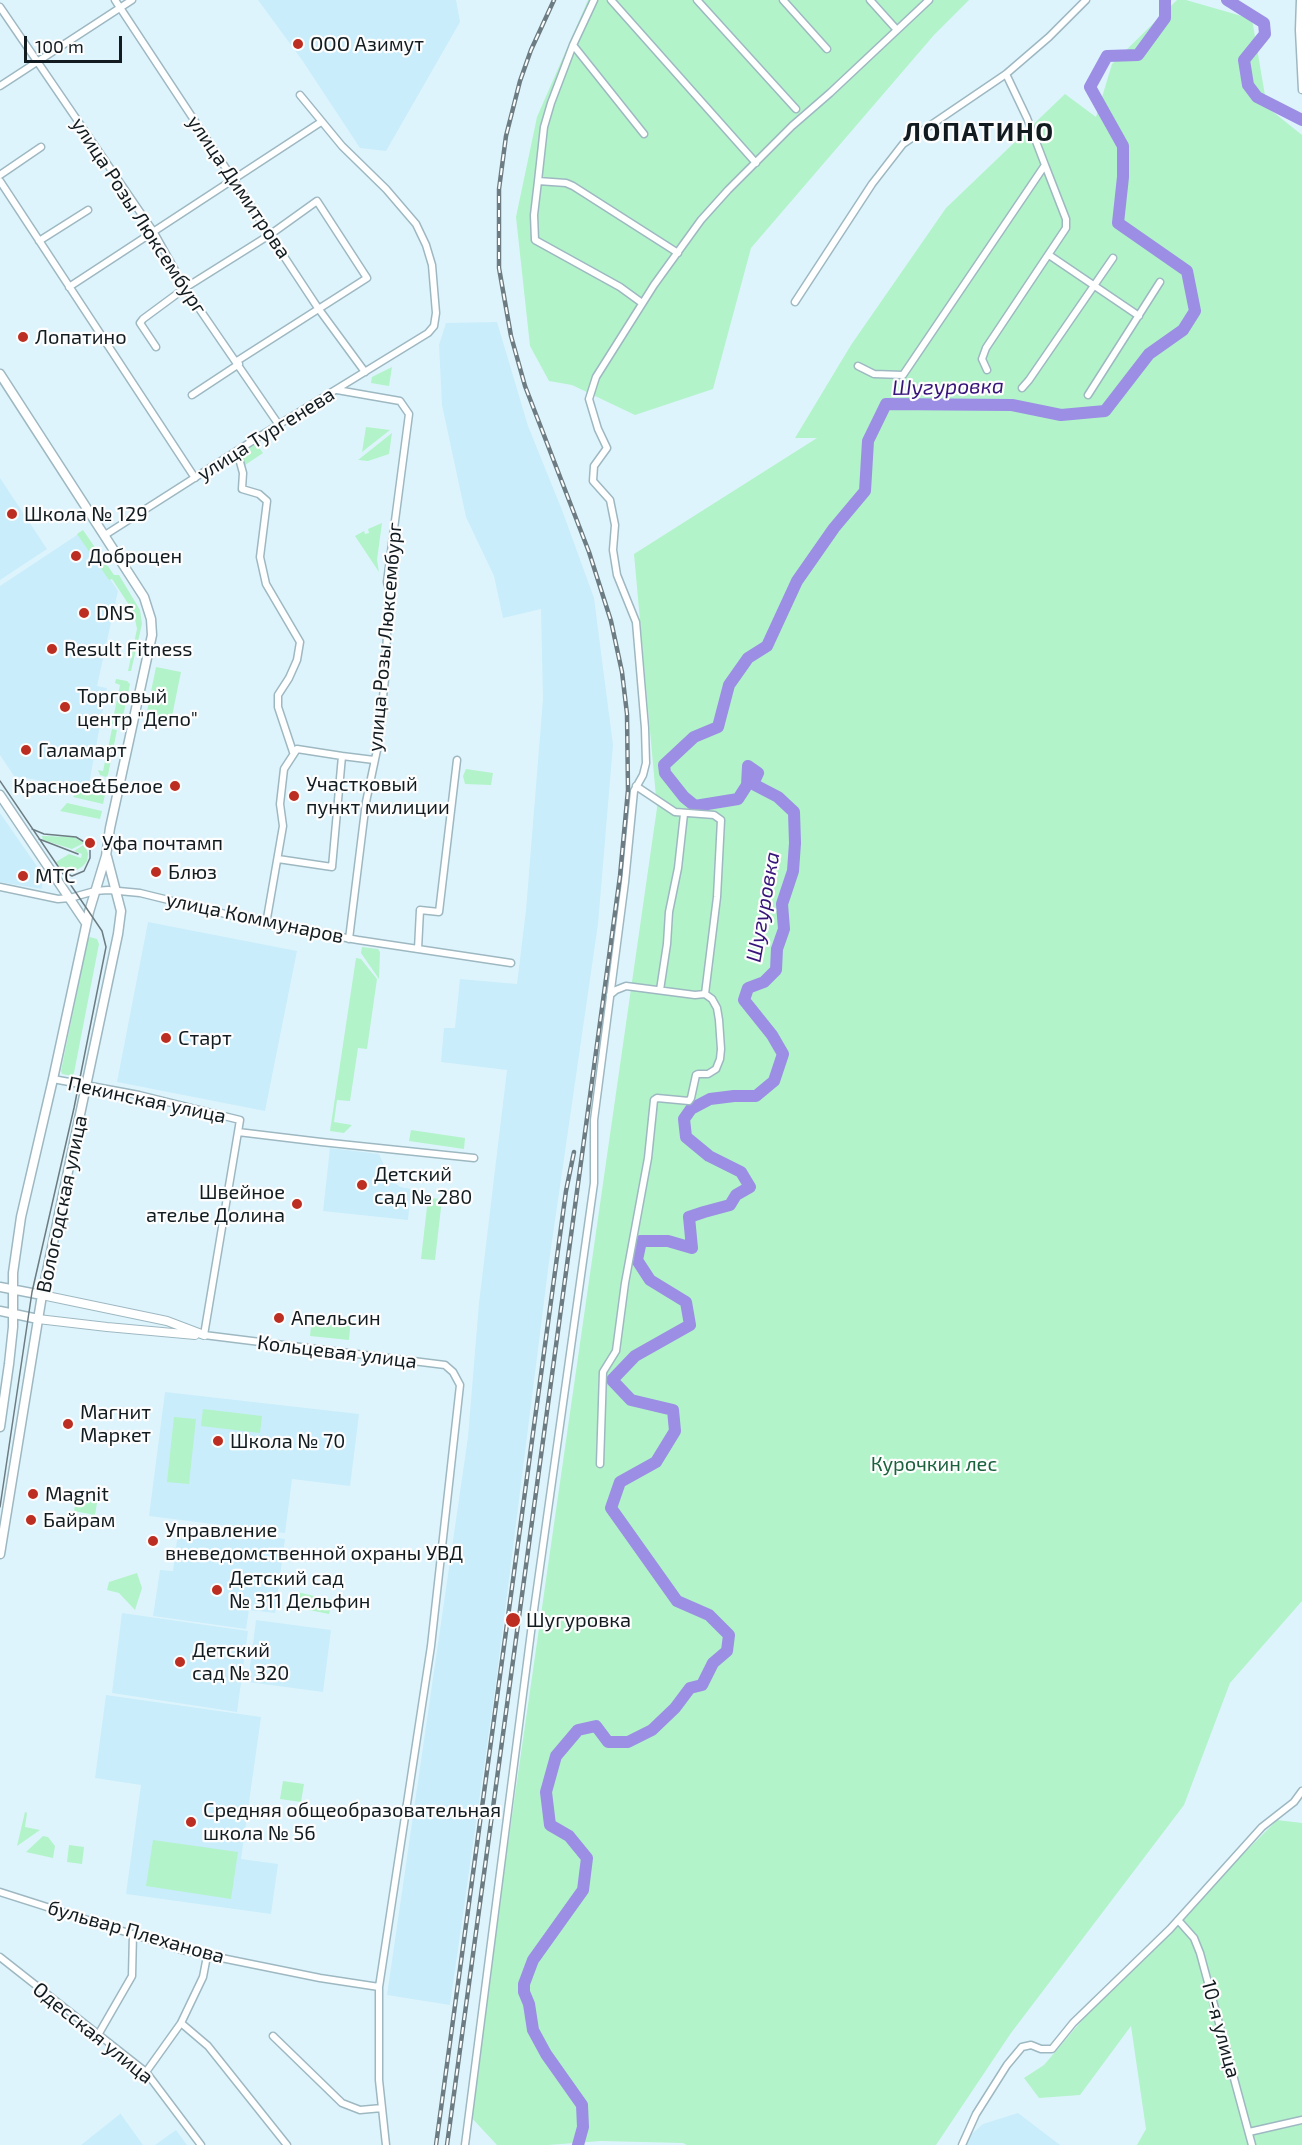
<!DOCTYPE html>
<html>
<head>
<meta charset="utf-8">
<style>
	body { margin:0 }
	#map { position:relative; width:1302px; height:2145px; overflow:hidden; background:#def4fc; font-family:"Exo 2",sans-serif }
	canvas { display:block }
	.scale { position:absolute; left:24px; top:36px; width:98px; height:27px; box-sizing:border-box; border:3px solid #121c20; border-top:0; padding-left:8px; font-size:18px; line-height:21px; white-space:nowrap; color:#121c20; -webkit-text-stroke:4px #fdfdfd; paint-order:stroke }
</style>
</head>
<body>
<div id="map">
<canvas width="1302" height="2145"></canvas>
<div class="scale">100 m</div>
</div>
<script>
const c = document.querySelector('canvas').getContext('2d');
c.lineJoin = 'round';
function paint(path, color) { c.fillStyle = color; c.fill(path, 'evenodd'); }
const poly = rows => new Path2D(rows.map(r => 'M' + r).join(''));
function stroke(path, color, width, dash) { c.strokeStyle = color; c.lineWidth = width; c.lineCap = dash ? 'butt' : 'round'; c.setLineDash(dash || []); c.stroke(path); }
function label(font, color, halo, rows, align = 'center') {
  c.font = font + ' "Exo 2",sans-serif'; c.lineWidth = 4.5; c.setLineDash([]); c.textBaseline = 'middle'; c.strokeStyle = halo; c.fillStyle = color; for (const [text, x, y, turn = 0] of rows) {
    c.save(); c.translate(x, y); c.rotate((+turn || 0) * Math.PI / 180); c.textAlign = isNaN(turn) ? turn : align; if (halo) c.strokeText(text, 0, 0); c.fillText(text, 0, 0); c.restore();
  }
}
const built = poly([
	[258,0,456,0,460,22,386,151,360,148,302,60],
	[497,322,528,426,562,510,594,598,613,745,598,924,549,1262,496,1682,450,2005,387,1995,468,1437,479,1303,507,1070,441,1062,444,1028,455,1028,460,979,517,984,526,910,543,699,541,609,503,618,494,576,466,517,442,405,439,345,446,323],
	[0,478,47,549,0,580],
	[80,533,118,591,97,686,107,688,88,789,14,776,0,755,0,586],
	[0,813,43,875,42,889,0,882],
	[148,922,297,951,265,1111,117,1082],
	[330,1148,379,1154,390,1179,400,1187,411,1189,408,1220,323,1211],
	[165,1392,359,1414,350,1486,292,1479,285,1533,149,1516],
	[179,1525,285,1539,275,1613,249,1610,246,1629,153,1616,160,1570,173,1571],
	[122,1613,248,1631,237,1712,112,1693],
	[256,1620,331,1630,323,1692,248,1682],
	[106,1695,261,1717,241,1859,278,1864,271,1914,126,1894,141,1785,95,1778],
	[120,2113,143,2145,81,2145,120,2114],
	[1018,2113,1060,2145,959,2145,983,2124],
	[176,2130,187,2145,155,2145]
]);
const green = poly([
	[588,0,969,0,934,35,751,248,713,389,635,415,572,385,549,381,530,346,516,217,537,117],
	[1177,0,1186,0,1252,19,1267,107,1302,135,1302,1601,1230,1683,1184,1805,1011,2033,936,2145,687,2145,683,2143,601,2141,548,2145,497,2145,469,2115,657,808,634,554,817,438,795,438,851,345,946,208,1065,94,1096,117,1112,64],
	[392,367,389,386,371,383,372,377],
	[366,427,390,430,362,452],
	[392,433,389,454,368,461,358,460],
	[255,442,263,453,245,465,241,451],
	[382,523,377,560,379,572,355,536,364,531,365,534,369,533,368,529],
	[83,530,114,575,119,575,140,610,142,624,131,671,128,671,137,629,135,619,133,611,112,579,109,580,77,534],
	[156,667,181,672,170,726,145,721],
	[116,679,127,681,130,684,122,721,112,724,120,685,115,683],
	[112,729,117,730,108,775,106,777,100,775,98,770,103,771],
	[466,769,493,773,491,785,465,784,463,776],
	[81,787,98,791,99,788,106,790,103,804,73,797],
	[67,803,102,811,100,819,60,811],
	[42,836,74,837,84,843,72,849,43,840],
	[85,844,88,854,87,861,83,866,72,873,62,871,56,862,69,854,81,858,82,854,74,851],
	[90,937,97,939,99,944,74,1073,72,1076,62,1074,61,1071,88,939],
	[362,947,378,949,380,952,379,979,361,953],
	[356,958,361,959,377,979,367,1049,358,1048,350,1101,337,1100,334,1122,352,1125,344,1133,330,1131],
	[411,1130,465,1138,464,1149,409,1141],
	[428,1198,442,1199,435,1260,421,1259],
	[312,1315,351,1318,349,1340,310,1336],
	[203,1409,262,1416,260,1433,201,1426],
	[174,1417,196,1419,189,1484,167,1482],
	[76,1499,97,1503,95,1515,74,1511],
	[137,1573,142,1588,135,1610,119,1593,107,1590,109,1582],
	[297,1592,332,1600,329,1614,294,1607],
	[283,1781,304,1784,301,1802,280,1799],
	[25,1812,27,1813,25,1827,40,1830,17,1846],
	[1277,1820,1302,1823,1302,2145,1137,2145,1146,2129,1131,2026,1080,2095,1039,2098,1024,2078,1044,2065,1107,1991],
	[43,1836,48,1837,55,1846,53,1858,26,1852],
	[153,1840,238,1852,231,1899,146,1886],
	[69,1845,84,1847,82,1864,67,1862]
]);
const river = poly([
	[1227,0,1264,23,1265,34,1244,60,1248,85,1257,97,1302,120],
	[578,2145,583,2127,582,2105,546,2054,533,2030,529,2004,524,1992,524,1984,533,1960,583,1890,587,1858,569,1836,550,1825,546,1792,556,1756,578,1730,596,1726,608,1742,628,1742,652,1730,675,1708,690,1688,702,1685,713,1663,727,1651,729,1635,709,1615,677,1601,611,1508,620,1482,656,1462,675,1431,673,1410,631,1400,612,1380,635,1356,690,1325,686,1302,650,1280,637,1260,641,1241,668,1241,692,1248,689,1217,704,1212,730,1205,736,1195,750,1187,741,1172,709,1156,686,1137,684,1119,691,1109,710,1099,734,1096,756,1096,774,1081,783,1054,772,1035,744,1000,748,988,764,982,776,970,777,949,784,929,782,904,793,871,795,843,794,812,778,797,753,784,758,773,748,766,747,785,738,799,695,806,684,797,665,773,664,765,694,737,718,727,729,685,748,658,767,646,797,581,834,528,865,491,868,441,886,404,1012,405,1061,415,1105,411,1149,354,1183,330,1195,311,1187,271,1118,223,1123,177,1123,146,1090,87,1107,56,1138,55,1165,18,1165,0]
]);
const minor = poly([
	[115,0,318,308,365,372],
	[611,0,756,163],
	[697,0,796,109],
	[783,0,827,49],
	[870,0,897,30],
	[1300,0,1299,30,1302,90],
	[0,7,153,231,185,288,279,425],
	[573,45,644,134],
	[0,86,132,0],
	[0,175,41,147],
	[0,181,195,478],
	[538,181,544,127,551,103,573,45,594,0],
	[39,241,88,210],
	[1049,255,1139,316],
	[69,287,321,122],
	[795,302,872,184,903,144,1006,74,1049,37,1086,0],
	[642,303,620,287,535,240,534,215,538,181,566,183,573,186,678,253],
	[156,347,140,323,143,319,185,288,271,234,317,201,367,278,237,361],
	[858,366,874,374,903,375,1045,165,1027,118,1006,74],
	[987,370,982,359,986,348,1066,228,1066,219,1045,165],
	[1022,388,1029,380,1113,258],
	[337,390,400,401,409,414,387,582,389,589,385,679,377,750,366,802,349,939],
	[192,395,239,364],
	[1088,395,1160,282],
	[237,451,243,473,242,489,259,494,267,501,260,557,266,584,300,642,297,660,289,678,278,695,278,707,293,752],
	[105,535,257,438,428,333,434,326,436,313,432,265,426,245,416,224,386,189,342,146,300,95],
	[278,859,332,867,342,756,374,760],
	[0,887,58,899,70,898,95,891,108,890,140,893,266,924,358,940,511,963],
	[266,924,283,826,280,804,284,769,297,749,342,756],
	[418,949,420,910,439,912,457,760],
	[660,990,667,944,669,912,678,868,684,814],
	[610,995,616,990,626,986,695,995,705,994],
	[53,1079,139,1095,240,1120,204,1335,445,1365,453,1372,460,1385,431,1646,379,1987,379,2080,386,2145],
	[238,1132,321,1142,474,1158],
	[600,1464,603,1372,616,1351,625,1283,648,1158,654,1100,657,1098,689,1101,691,1098,696,1075,698,1074,708,1074,716,1069,720,1059,721,1049,719,1020,717,1008,712,999,705,994,717,897,721,820,714,815,675,812,636,786],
	[0,1892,182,1950,320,1978,379,1987],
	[1178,1920,1194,1938,1200,1953,1252,2145],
	[0,1957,146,2072,201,2145],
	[181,2023,208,2046,287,2145],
	[98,2035,132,1976,133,1934],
	[273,2036,342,2103,360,2110,382,2108],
	[146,2072,181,2023,203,1977,207,1956],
	[1249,2132,1302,2120],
	[465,2145,532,1624,594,1183,594,1120,625,882,634,791,643,775,646,763,645,728,636,622,617,575,613,550,615,525,610,500,593,481,594,466,607,448,598,429,589,399,596,377,654,285,701,220,728,190,792,126,830,93,929,0],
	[962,2145,976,2114,1007,2065,1022,2047,1031,2045,1041,2049,1052,2049,1073,2023,1170,1929,1262,1827,1294,1802,1302,1791]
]);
const tertiary = poly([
	[42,1295,167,1321,204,1335],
	[38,1319,107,1327,195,1335]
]);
const secondary = poly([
	[0,374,144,597,151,619,152,635,110,828,106,856,89,912,53,1079,21,1217,13,1273,13,1327,9,1364,0,1427],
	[0,795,86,923],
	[0,1287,42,1295],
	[0,1311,38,1319],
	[0,1554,42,1295,118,934,121,911,107,857]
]);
const tram = poly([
	[0,781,102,931,106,947,74,1108,32,1292,0,1507],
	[32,829,44,834,76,837,86,843,90,850,90,858,84,871,72,876,59,870],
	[39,839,78,854]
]);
const rail = poly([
	[436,2145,566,1191,574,1152],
	[447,2145,620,876,628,790,627,714,622,672,611,621,589,552,525,386,511,336,499,268,499,189,506,136,520,81,531,50,554,0]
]);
const markers = [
	[298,44,6,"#bb2e21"],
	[23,337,6,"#bb2e21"],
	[12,514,6,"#bb2e21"],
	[76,556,6,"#bb2e21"],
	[84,613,6,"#bb2e21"],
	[52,649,6,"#bb2e21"],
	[65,707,6,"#bb2e21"],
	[26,750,6,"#bb2e21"],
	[175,786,6,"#bb2e21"],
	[294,796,6,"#bb2e21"],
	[90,843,6,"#bb2e21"],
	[156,872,6,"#bb2e21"],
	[23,876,6,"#bb2e21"],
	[166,1038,6,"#bb2e21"],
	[362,1185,6,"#bb2e21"],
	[297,1204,6,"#bb2e21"],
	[279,1318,6,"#bb2e21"],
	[68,1424,6,"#bb2e21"],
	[218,1441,6,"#bb2e21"],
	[33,1494,6,"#bb2e21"],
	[31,1520,6,"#bb2e21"],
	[153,1541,6,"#bb2e21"],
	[217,1590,6,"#bb2e21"],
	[513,1620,8,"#bb2e21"],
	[180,1662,6,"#bb2e21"],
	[191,1822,6,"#bb2e21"]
];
const poiNames = [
	["ООО Азимут",310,44],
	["Лопатино",35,337],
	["Школа № 129",24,514],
	["Доброцен",88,556],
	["DNS",96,613],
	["Result Fitness",64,649],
	["Торговый",77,696],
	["центр \"Депо\"",77,719],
	["Галамарт",38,750],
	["Участковый",306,784],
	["пункт милиции",306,807],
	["Красное&Белое",163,786,"right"],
	["Уфа почтамп",102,843],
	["Блюз",168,872],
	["МТС",35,876],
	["Старт",178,1038],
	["Детский",374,1174],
	["сад № 280",374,1197],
	["Швейное",285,1192,"right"],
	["ателье Долина",285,1215,"right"],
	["Апельсин",291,1318],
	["Магнит",80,1412],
	["Маркет",80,1435],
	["Школа № 70",230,1441],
	["Magnit",45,1494],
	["Байрам",43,1520],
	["Управление",165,1530],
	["вневедомственной охраны УВД",165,1553],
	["Детский сад",229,1578],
	["№ 311 Дельфин",229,1601],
	["Шугуровка",526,1620],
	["Детский",192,1650],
	["сад № 320",192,1673],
	["Средняя общеобразовательная",203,1810],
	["школа № 56",203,1833]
];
const streetNames = [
	["улица Димитрова",239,187,56],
	["улица Розы Люксембург",139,216,57],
	["улица Тургенева",266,434,-32],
	["улица Розы Люксембург",385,637,-85],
	["улица Коммунаров",255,918,12],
	["Пекинская улица",147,1100,12],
	["Вологодская улица",62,1204,-78],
	["Кольцевая улица",337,1352,7],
	["бульвар Плеханова",136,1932,16],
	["10-я улица",1221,2029,75],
	["Одесская улица",93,2033,39]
];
const parkNames = [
	["Курочкин лес",934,1464]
];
const waterNames = [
	["Шугуровка",948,387,-1],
	["Шугуровка",763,907,-80]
];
const districtNames = [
	["ЛОПАТИНО",979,132]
];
paint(built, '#c9edfb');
paint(green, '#b2f3c9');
stroke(river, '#9b8ee4', 12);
stroke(minor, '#9eb8c2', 9);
stroke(tertiary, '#9eb8c2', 10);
stroke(secondary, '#9eb8c2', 11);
stroke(minor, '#fff', 6);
stroke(tertiary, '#fff', 8);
stroke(secondary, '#fff', 8);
stroke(tram, '#6c7c82', 1.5);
stroke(rail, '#6c7c82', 4.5);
stroke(rail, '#fdfdfd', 2, [7]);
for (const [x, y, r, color] of markers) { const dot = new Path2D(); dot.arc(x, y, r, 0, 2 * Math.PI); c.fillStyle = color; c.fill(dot); stroke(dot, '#fdfdfd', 2); }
label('20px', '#121c20', '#fdfdfd', poiNames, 'left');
label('20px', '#121c20', '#fdfdfd', streetNames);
label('20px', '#1a623d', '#fdfdfd', parkNames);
label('italic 21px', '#361479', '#fdfdfd', waterNames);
c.letterSpacing = '1.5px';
label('bold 26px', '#121c20', '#fdfdfd', districtNames);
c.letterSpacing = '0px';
</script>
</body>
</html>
